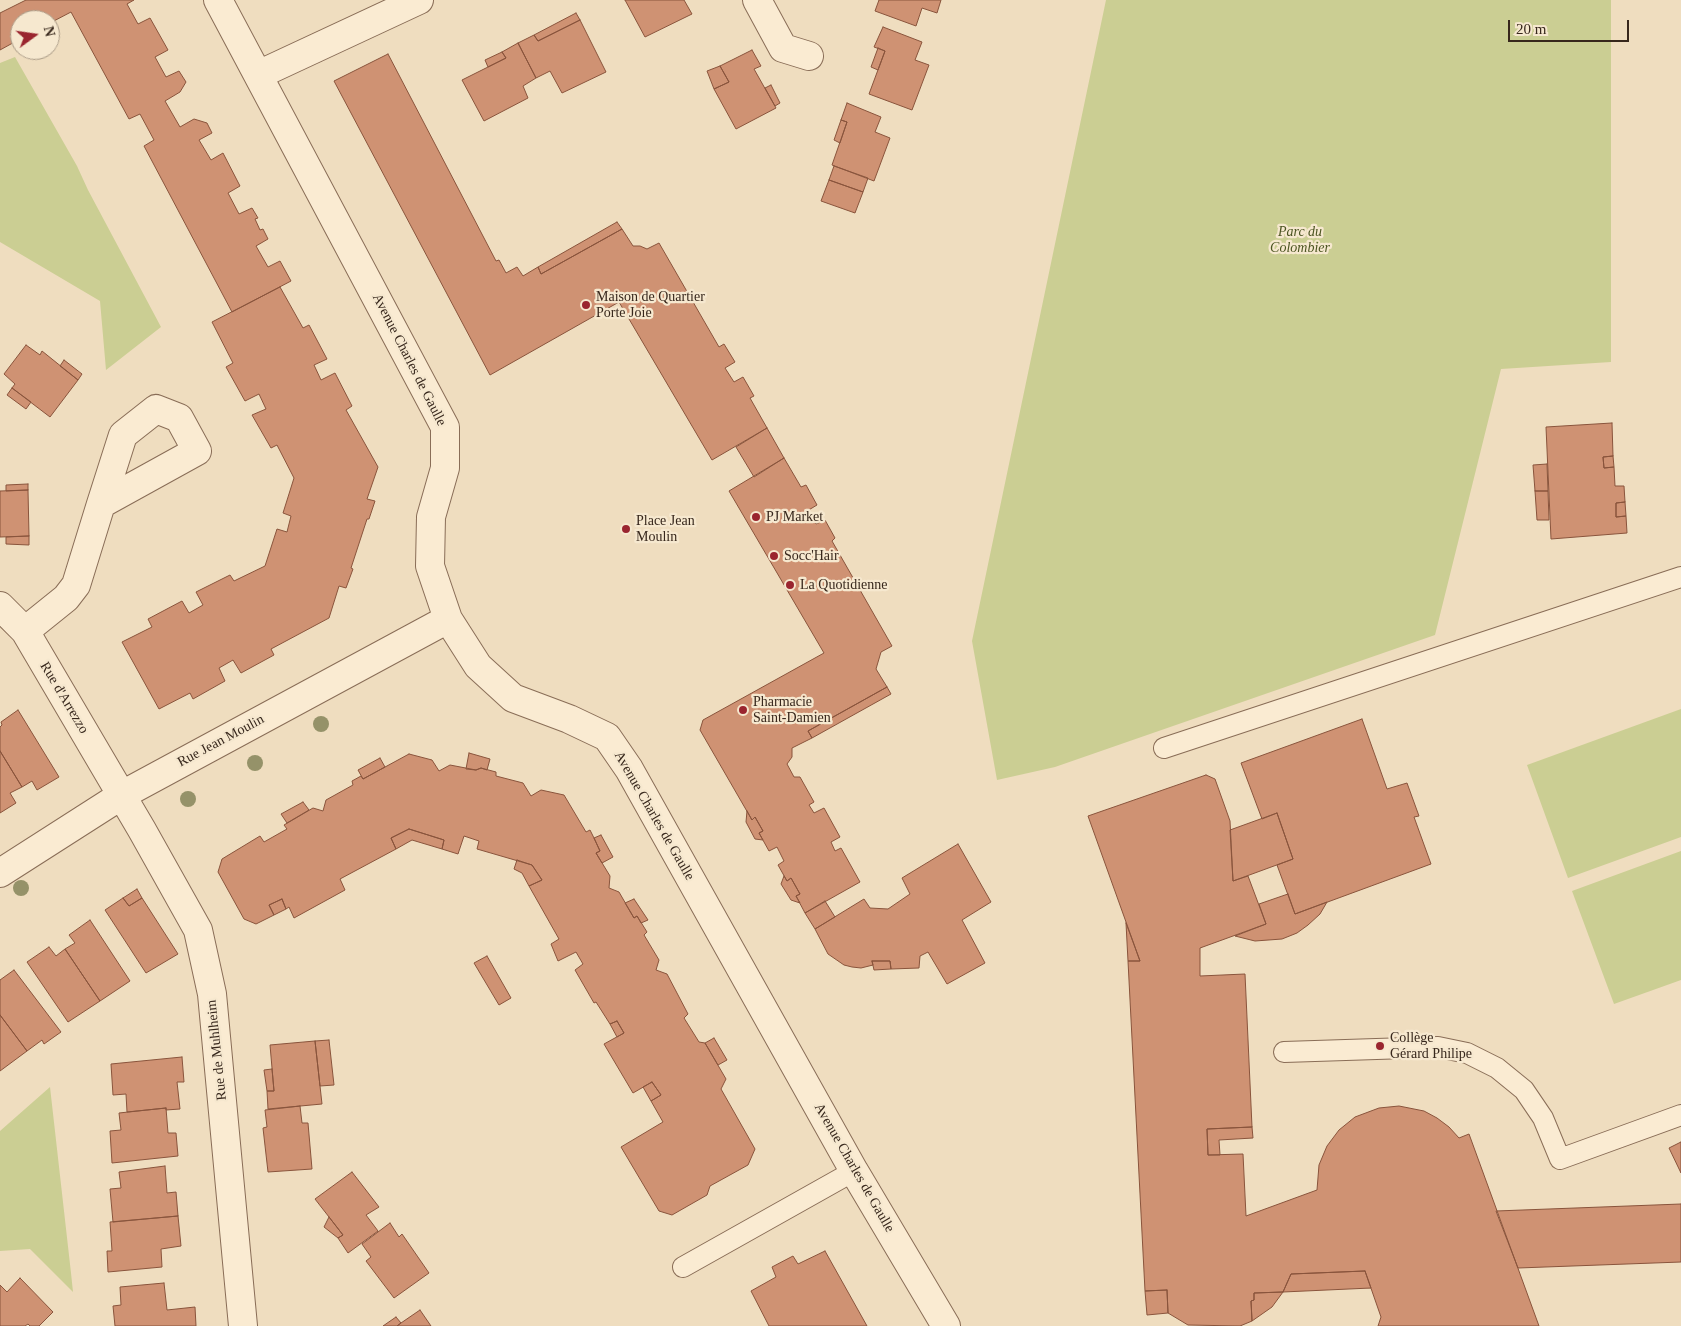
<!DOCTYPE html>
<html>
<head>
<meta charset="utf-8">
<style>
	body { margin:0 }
	#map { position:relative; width:1681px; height:1326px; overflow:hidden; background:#efddbf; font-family:"Times New Roman",serif }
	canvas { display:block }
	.north { position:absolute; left:10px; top:10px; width:50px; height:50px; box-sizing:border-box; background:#f6e8cf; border:1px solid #aa9b87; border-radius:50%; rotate:76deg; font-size:14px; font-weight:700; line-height:20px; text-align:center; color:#37271c }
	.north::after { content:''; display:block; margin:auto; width:18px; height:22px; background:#9a252f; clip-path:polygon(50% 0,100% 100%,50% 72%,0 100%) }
	.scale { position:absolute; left:1508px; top:20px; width:121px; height:22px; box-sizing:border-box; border:2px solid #37271c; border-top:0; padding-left:6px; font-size:15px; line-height:18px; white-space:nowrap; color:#37271c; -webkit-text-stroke:4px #f6e8cf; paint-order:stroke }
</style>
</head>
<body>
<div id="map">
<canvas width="1681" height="1326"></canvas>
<div class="north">N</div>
<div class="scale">20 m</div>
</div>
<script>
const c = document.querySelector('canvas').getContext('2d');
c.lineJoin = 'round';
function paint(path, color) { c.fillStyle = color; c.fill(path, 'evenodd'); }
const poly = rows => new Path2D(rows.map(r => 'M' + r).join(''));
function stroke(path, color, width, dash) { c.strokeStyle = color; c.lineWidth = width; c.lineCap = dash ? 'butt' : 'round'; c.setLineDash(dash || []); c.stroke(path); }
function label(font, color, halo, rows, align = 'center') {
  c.font = font + ' "Times New Roman",serif'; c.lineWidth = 4.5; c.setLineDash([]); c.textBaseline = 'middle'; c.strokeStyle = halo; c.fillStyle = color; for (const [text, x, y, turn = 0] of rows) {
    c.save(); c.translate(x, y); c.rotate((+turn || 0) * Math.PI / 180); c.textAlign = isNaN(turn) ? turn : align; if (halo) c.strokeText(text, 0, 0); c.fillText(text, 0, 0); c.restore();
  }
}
const green = poly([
	[1106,0,1611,0,1611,362,1501,369,1435,635,1055,767,997,780,972,641],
	[15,57,77,166,88,190,161,327,106,370,100,301,0,242,0,63],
	[1681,709,1681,837,1568,878,1527,765],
	[1681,851,1681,980,1614,1004,1572,891],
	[50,1087,71,1273,73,1292,30,1249,0,1251,0,1131]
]);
const building = poly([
	[26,0,134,0,127,4,138,24,150,18,168,50,155,57,166,77,179,71,186,82,180,92,165,101,180,127,194,119,207,123,212,133,199,140,211,160,223,153,240,186,228,193,239,214,252,208,258,218,255,219,260,230,263,229,268,239,256,246,268,267,280,261,291,281,232,312,144,146,154,140,140,114,129,119,71,12,50,23,50,20,20,20,20,39,0,50,0,13,26,0],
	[625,0,684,0,692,14,645,37,625,0],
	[879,0,941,0,937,13,922,8,916,26,875,11,879,0],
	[576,13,580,20,538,41,534,35,576,13],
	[580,20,606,72,562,93,550,71,536,78,518,43,534,35,538,41,580,20],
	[883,27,922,42,915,60,929,65,912,110,869,94,885,51,874,47,883,27],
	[518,43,536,78,523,86,528,98,484,121,462,80,506,58,502,52,518,43],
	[878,48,885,51,878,70,871,67,878,48],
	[752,50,761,66,754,69,776,108,736,129,714,89,729,82,720,66,752,50],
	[502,52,506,58,488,67,485,60,502,52],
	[388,54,496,261,499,260,506,273,517,267,523,276,538,267,541,274,622,229,633,246,640,246,647,249,659,243,719,347,724,344,735,362,725,368,734,382,743,377,754,396,750,398,767,428,712,460,619,302,490,375,334,81,388,54],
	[720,66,729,82,714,89,707,71,720,66],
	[771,85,780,103,775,106,765,88,771,85],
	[847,103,881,117,875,132,890,138,874,181,832,165,847,122,841,120,847,103],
	[841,120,847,122,840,143,834,140,841,120],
	[834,166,868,178,863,192,829,180,834,166],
	[829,180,863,192,855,213,821,201,829,180],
	[617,222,622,229,541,274,538,267,617,222],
	[280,287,303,328,309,325,327,359,314,365,321,380,335,373,352,406,346,410,378,467,367,499,375,501,369,519,367,519,351,568,353,569,346,588,339,586,329,618,271,649,274,655,241,673,233,660,219,668,225,681,193,699,190,693,159,709,122,642,152,627,148,619,182,601,189,613,203,605,196,592,230,575,234,581,265,566,277,529,287,532,291,516,283,513,294,478,277,445,271,448,252,415,266,409,259,394,245,401,226,367,233,363,212,322,280,287],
	[26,345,40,355,42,351,78,380,50,417,12,388,15,384,4,374,26,345],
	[64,360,82,374,78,380,60,366,64,360],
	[12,388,31,402,26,409,7,395,12,388],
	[1612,423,1613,456,1603,457,1604,468,1614,467,1615,486,1624,486,1625,502,1616,503,1616,517,1626,516,1627,533,1551,539,1546,427,1612,423],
	[767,428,784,458,754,477,736,447,767,428],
	[1613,456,1614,467,1604,468,1603,457,1613,456],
	[784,458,801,487,806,485,817,505,807,511,816,524,825,520,835,538,832,541,892,646,881,652,876,669,887,687,808,731,812,738,792,748,792,757,787,764,794,777,800,777,814,802,809,805,814,813,824,808,840,837,831,842,835,851,841,848,860,882,805,913,796,896,800,894,791,878,787,881,778,865,784,861,777,847,769,851,759,833,763,831,755,817,752,820,700,730,703,720,824,653,729,491,784,458],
	[1547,464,1548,491,1535,491,1533,465,1547,464],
	[28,484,28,490,6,491,6,485,28,484],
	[28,490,29,536,0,537,0,491,28,490],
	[1535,491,1548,491,1549,520,1537,520,1535,491],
	[1625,502,1626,516,1616,517,1616,503,1625,502],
	[29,536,29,545,6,544,6,537,29,536],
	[887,687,891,694,812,738,808,731,887,687],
	[18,710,59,777,37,790,32,781,22,787,0,751,0,727,2,725,1,722,18,710],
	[1362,719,1387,789,1407,783,1419,816,1414,817,1431,864,1295,914,1277,865,1293,859,1277,813,1262,819,1241,763,1362,719],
	[0,751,22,787,10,793,16,803,0,813,0,751],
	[469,753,490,759,487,770,481,768,476,770,466,769,469,753],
	[409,754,432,760,439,771,450,765,476,770,481,768,496,772,496,776,523,783,531,796,541,790,564,795,586,832,590,830,594,838,600,851,596,853,610,876,609,888,619,892,634,918,637,916,647,932,644,935,659,960,656,970,667,974,688,1014,684,1018,699,1042,705,1043,726,1079,721,1089,755,1149,748,1165,710,1186,707,1195,672,1215,659,1211,621,1147,663,1122,651,1101,661,1095,652,1082,633,1093,604,1044,624,1033,617,1021,610,1024,596,1002,594,1003,575,970,583,964,576,952,558,961,551,944,559,939,529,886,542,880,532,865,477,849,479,841,464,836,458,854,442,849,444,840,409,829,391,838,396,849,340,879,345,890,294,918,289,907,286,909,282,899,269,905,274,915,256,924,244,919,218,872,222,859,260,836,264,842,287,829,284,825,313,808,323,811,326,800,353,785,352,781,361,776,363,779,409,754],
	[380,758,385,767,363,779,358,770,380,758],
	[1206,775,1215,779,1230,821,1233,881,1248,876,1266,924,1200,948,1200,976,1245,974,1252,1127,1207,1129,1208,1155,1243,1154,1246,1216,1317,1190,1319,1165,1327,1146,1339,1130,1355,1117,1379,1108,1399,1106,1424,1111,1437,1118,1449,1127,1459,1138,1469,1134,1539,1326,1378,1326,1381,1317,1365,1271,1291,1274,1283,1292,1254,1293,1254,1300,1251,1301,1252,1321,1240,1326,1188,1325,1168,1313,1167,1290,1145,1291,1128,961,1140,961,1088,816,1206,775],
	[303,802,309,810,287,823,281,814,303,802],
	[747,811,752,820,755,817,763,831,759,833,763,840,755,839,746,822,747,811],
	[1277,813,1293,859,1233,881,1230,830,1277,813],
	[409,829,444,840,442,849,412,840,396,849,391,838,409,829],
	[601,835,613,857,602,863,596,853,600,851,594,838,601,835],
	[958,844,991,902,962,920,985,963,947,984,928,952,920,956,919,968,891,969,890,961,872,961,873,965,861,968,852,967,844,965,828,954,815,929,864,899,870,908,888,909,910,894,902,878,958,844],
	[517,860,532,865,542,880,529,886,522,873,514,869,517,860],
	[784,876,787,881,791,878,800,894,796,896,800,903,791,900,781,884,784,876],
	[137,889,142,898,129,906,123,898,137,889],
	[1288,894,1295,914,1327,902,1320,914,1308,925,1297,933,1282,939,1255,941,1235,936,1266,924,1259,904,1288,894],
	[123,898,129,906,142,898,178,954,146,973,105,910,123,898],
	[282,899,286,909,274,915,269,905,282,899],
	[634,899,648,920,641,923,637,916,634,918,625,903,634,899],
	[825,901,835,917,815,929,805,913,825,901],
	[90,920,130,981,100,1001,65,949,75,943,69,935,90,920],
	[1126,923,1140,961,1128,961,1126,923],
	[49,947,56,956,65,949,100,1001,68,1022,27,962,49,947],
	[487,956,511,998,499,1005,474,963,487,956],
	[872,961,890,961,891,969,874,970,872,961],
	[14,970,61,1032,44,1044,42,1040,27,1051,0,1015,0,980,14,970],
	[0,1015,27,1051,0,1071,0,1015],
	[617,1021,624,1033,617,1037,610,1024,617,1021],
	[714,1038,727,1060,718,1065,705,1043,714,1038],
	[329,1040,334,1085,320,1086,315,1041,329,1040],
	[315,1041,322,1104,268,1109,267,1091,274,1091,270,1045,315,1041],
	[182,1057,184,1082,177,1082,180,1109,166,1110,166,1108,127,1112,126,1094,113,1095,111,1064,182,1057],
	[272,1069,274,1091,267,1091,264,1070,272,1069],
	[652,1082,661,1095,651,1101,643,1087,652,1082],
	[300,1106,302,1123,308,1123,312,1169,268,1172,263,1128,267,1127,265,1110,300,1106],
	[166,1108,168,1133,176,1133,178,1156,112,1163,110,1131,121,1130,119,1113,166,1108],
	[1252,1127,1253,1138,1219,1140,1220,1155,1208,1155,1207,1129,1252,1127],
	[1681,1142,1681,1173,1669,1148,1681,1142],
	[165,1166,167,1193,176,1192,178,1216,113,1222,110,1189,121,1188,119,1172,165,1166],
	[352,1172,379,1207,366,1215,378,1231,348,1253,338,1238,343,1235,315,1199,352,1172],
	[1681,1204,1681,1262,1518,1268,1496,1211,1681,1204],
	[178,1216,181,1246,161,1249,162,1267,108,1272,107,1251,112,1251,110,1222,178,1216],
	[329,1217,343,1235,338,1238,324,1227,329,1217],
	[390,1223,399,1237,402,1234,429,1273,394,1298,366,1261,371,1257,362,1244,390,1223],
	[825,1251,867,1326,769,1326,751,1291,776,1277,772,1267,793,1256,798,1264,825,1251],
	[1365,1271,1371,1288,1283,1292,1291,1274,1365,1271],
	[20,1278,53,1312,39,1326,30,1326,28,1324,25,1326,0,1326,0,1285,7,1292,20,1278],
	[164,1283,167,1310,195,1307,196,1326,115,1326,113,1306,121,1305,120,1287,164,1283],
	[1167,1290,1168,1313,1147,1315,1145,1291,1167,1290],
	[1283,1292,1272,1307,1252,1321,1251,1301,1254,1300,1254,1293,1283,1292],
	[420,1310,431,1326,397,1326,401,1323,420,1310],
	[396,1317,401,1323,397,1326,383,1326,396,1317]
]);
const service = poly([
	[1164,748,1681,577],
	[1284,1052,1438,1047,1467,1053,1497,1068,1524,1090,1543,1118,1560,1159,1681,1115],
	[683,1267,854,1171]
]);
const minor = poly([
	[218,0,445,427,445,468,431,517,430,566,448,619,478,666,513,698,569,719,607,737,629,769,854,1171,946,1326],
	[757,0,783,48,809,56],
	[258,75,419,0],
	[0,606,25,631,142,830,198,930,212,994,243,1326],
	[25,631,66,598,76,585,101,504,123,435,156,409,179,418,197,451,101,504],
	[0,873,122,795,448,619]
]);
const trees = [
	[321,724],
	[255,763],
	[188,799],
	[21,888]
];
const markers = [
	[586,305,5,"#9a252f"],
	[756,517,5,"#9a252f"],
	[626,529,5,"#9a252f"],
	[774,556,5,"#9a252f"],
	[790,585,5,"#9a252f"],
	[743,710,5,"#9a252f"],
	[1380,1046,5,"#9a252f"]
];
const parkNames = [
	["Parc du",1300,232],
	["Colombier",1300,248]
];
const poiNames = [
	["Maison de Quartier",596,297],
	["Porte Joie",596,313],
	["PJ Market",766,517],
	["Place Jean",636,521],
	["Moulin",636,537],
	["Socc'Hair",784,556],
	["La Quotidienne",800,585],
	["Pharmacie",753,702],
	["Saint-Damien",753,718],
	["Collège",1390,1038],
	["Gérard Philipe",1390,1054]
];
const streetNames = [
	["Avenue Charles de Gaulle",409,360,63],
	["Rue d'Arrezzo",64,698,59],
	["Rue Jean Moulin",221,741,-28],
	["Avenue Charles de Gaulle",654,816,60],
	["Rue de Muhlheim",217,1050,-96],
	["Avenue Charles de Gaulle",854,1168,60]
];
paint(green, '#cbce93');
paint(building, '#cf9273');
stroke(building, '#89543c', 1);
stroke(service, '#896d57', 22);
stroke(minor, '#896d57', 30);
stroke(service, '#faebd2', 20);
stroke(minor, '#faebd2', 28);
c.fillStyle = '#959269';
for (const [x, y] of trees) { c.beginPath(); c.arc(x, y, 8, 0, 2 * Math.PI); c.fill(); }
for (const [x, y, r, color] of markers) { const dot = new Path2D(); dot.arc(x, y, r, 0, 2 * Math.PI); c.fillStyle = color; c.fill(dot); stroke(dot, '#f6e8cf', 2); }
label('italic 14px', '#4c5522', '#f6e8cf', parkNames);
label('14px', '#37271c', '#f6e8cf', poiNames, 'left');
label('14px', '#37271c', '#f6e8cf', streetNames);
</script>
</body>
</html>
